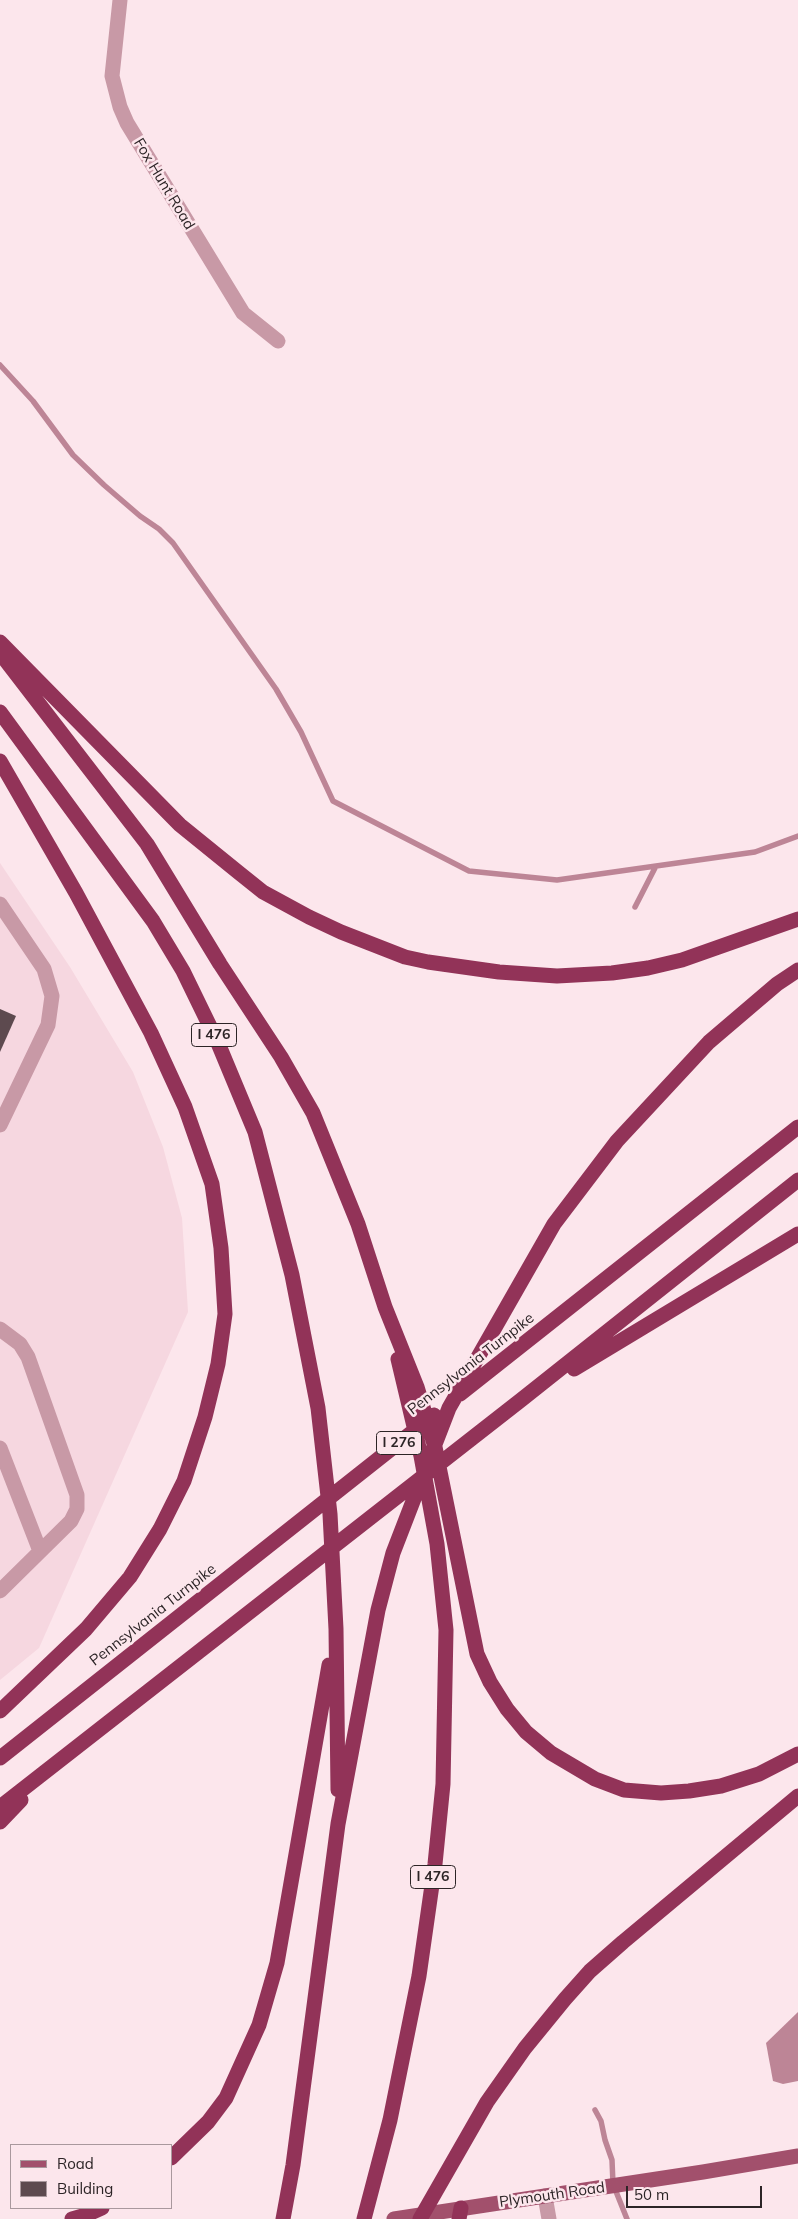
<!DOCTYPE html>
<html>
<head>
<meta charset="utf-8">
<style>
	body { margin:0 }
	#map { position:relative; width:798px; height:2219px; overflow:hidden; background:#fce6ec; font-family:Mulish,sans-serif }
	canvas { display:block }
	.legend { position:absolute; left:10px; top:2144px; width:162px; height:65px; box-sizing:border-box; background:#fce6ec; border:1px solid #a9989d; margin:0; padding:6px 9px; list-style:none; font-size:15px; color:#2c2426 }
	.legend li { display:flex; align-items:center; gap:10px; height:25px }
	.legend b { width:25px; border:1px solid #a9989d }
	.scale { position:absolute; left:626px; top:2186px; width:136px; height:22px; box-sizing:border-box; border:2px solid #2c2426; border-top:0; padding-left:6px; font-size:15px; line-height:18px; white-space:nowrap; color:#2c2426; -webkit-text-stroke:4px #fce6ec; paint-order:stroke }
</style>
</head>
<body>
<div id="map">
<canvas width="798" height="2219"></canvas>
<ul class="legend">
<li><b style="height:6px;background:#a2506c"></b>Road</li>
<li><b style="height:14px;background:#5d4a4f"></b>Building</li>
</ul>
<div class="scale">50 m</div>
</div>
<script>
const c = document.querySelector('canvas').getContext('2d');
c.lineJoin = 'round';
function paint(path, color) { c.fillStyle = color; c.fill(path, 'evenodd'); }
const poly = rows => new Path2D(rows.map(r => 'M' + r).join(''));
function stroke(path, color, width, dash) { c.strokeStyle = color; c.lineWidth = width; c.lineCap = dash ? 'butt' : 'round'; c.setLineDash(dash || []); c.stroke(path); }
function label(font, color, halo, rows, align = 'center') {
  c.font = font + ' Mulish,sans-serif'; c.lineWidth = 5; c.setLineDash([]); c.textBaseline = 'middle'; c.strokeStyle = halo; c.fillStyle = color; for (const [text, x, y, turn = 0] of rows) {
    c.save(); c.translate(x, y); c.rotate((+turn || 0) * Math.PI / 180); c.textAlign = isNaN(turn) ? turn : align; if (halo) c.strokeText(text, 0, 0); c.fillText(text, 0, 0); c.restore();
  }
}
const built = poly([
	[0,863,70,967,133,1072,163,1147,182,1218,188,1312,39,1648,0,1680]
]);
const water = poly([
	[798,2012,798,2081,783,2084,773,2081,766,2043]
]);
const stream = poly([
	[0,365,33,401,73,455,104,485,140,516,159,529,173,543,276,689,301,732,333,801,469,871,557,880,755,852,798,836],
	[635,907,656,866],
	[595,2110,601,2121,605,2140,612,2160,613,2184,627,2219]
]);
const building = poly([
	[0,1009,16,1016,0,1052]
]);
const minor = poly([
	[120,0,112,76,120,107,127,123,243,313,278,341],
	[0,904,44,969,52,996,48,1025,0,1125],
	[0,1329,20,1344,28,1357,77,1495,77,1509,71,1521,0,1591],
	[0,1448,40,1551],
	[545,2196,549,2219]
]);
const major = poly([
	[394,2219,703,2172,798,2156]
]);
const highway = poly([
	[0,642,180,825,238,872,263,892,309,917,341,932,405,957,428,962,499,972,557,976,612,973,648,968,682,960,798,919],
	[0,653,147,844,220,964,281,1057,313,1113,358,1224,385,1307,417,1387,435,1447,477,1654,490,1682,507,1709,526,1732,551,1753,595,1779,624,1790,661,1793,689,1791,721,1786,759,1774,798,1754],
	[0,712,153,921,183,971,218,1043,255,1132,292,1275,318,1408,330,1514,336,1629,338,1790],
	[0,761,76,893,151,1033,185,1107,212,1184,221,1248,225,1314,218,1364,205,1417,184,1481,160,1529,130,1577,86,1629,0,1711],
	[574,1369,798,1234],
	[460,1394,798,1127],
	[0,1758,434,1415],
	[0,1807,521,1400,798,1180],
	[0,1822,21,1800],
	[171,2158,208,2122,226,2098,259,2025,277,1963,329,1665],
	[72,2219,86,2215,102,2208],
	[283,2219,293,2165,338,1824,378,1610,393,1553,449,1408,554,1224,617,1141,709,1042,777,984,798,970],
	[364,2219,390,2120,419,1976,435,1864,443,1784,446,1630,437,1544,421,1456,398,1359],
	[420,2219,487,2102,525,2048,565,1999,590,1971,623,1942,798,1796],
	[459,2219,461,2208]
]);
const shields = [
	[214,1035,45],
	[399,1443,45],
	[433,1877,45]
];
const shieldNames = [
	["I 476",214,1035],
	["I 276",399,1443],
	["I 476",433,1877]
];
const streetNames = [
	["Fox Hunt Road",164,184,59],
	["Pennsylvania Turnpike",471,1364,-38],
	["Pennsylvania Turnpike",153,1615,-38],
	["Plymouth Road",552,2195,-8]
];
paint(built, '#f6d7e0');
paint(water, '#bd8596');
stroke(stream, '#bd8596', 5.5);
paint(building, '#5d4a4f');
stroke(minor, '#c899a6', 15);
stroke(major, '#a2506c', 15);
stroke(highway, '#923358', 15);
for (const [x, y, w] of shields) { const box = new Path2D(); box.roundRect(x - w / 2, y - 11.5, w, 23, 4); c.fillStyle = '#fce6ec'; c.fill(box); stroke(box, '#2c2426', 1); }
label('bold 14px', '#2c2426', null, shieldNames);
label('15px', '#2c2426', '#fce6ec', streetNames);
</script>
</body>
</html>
